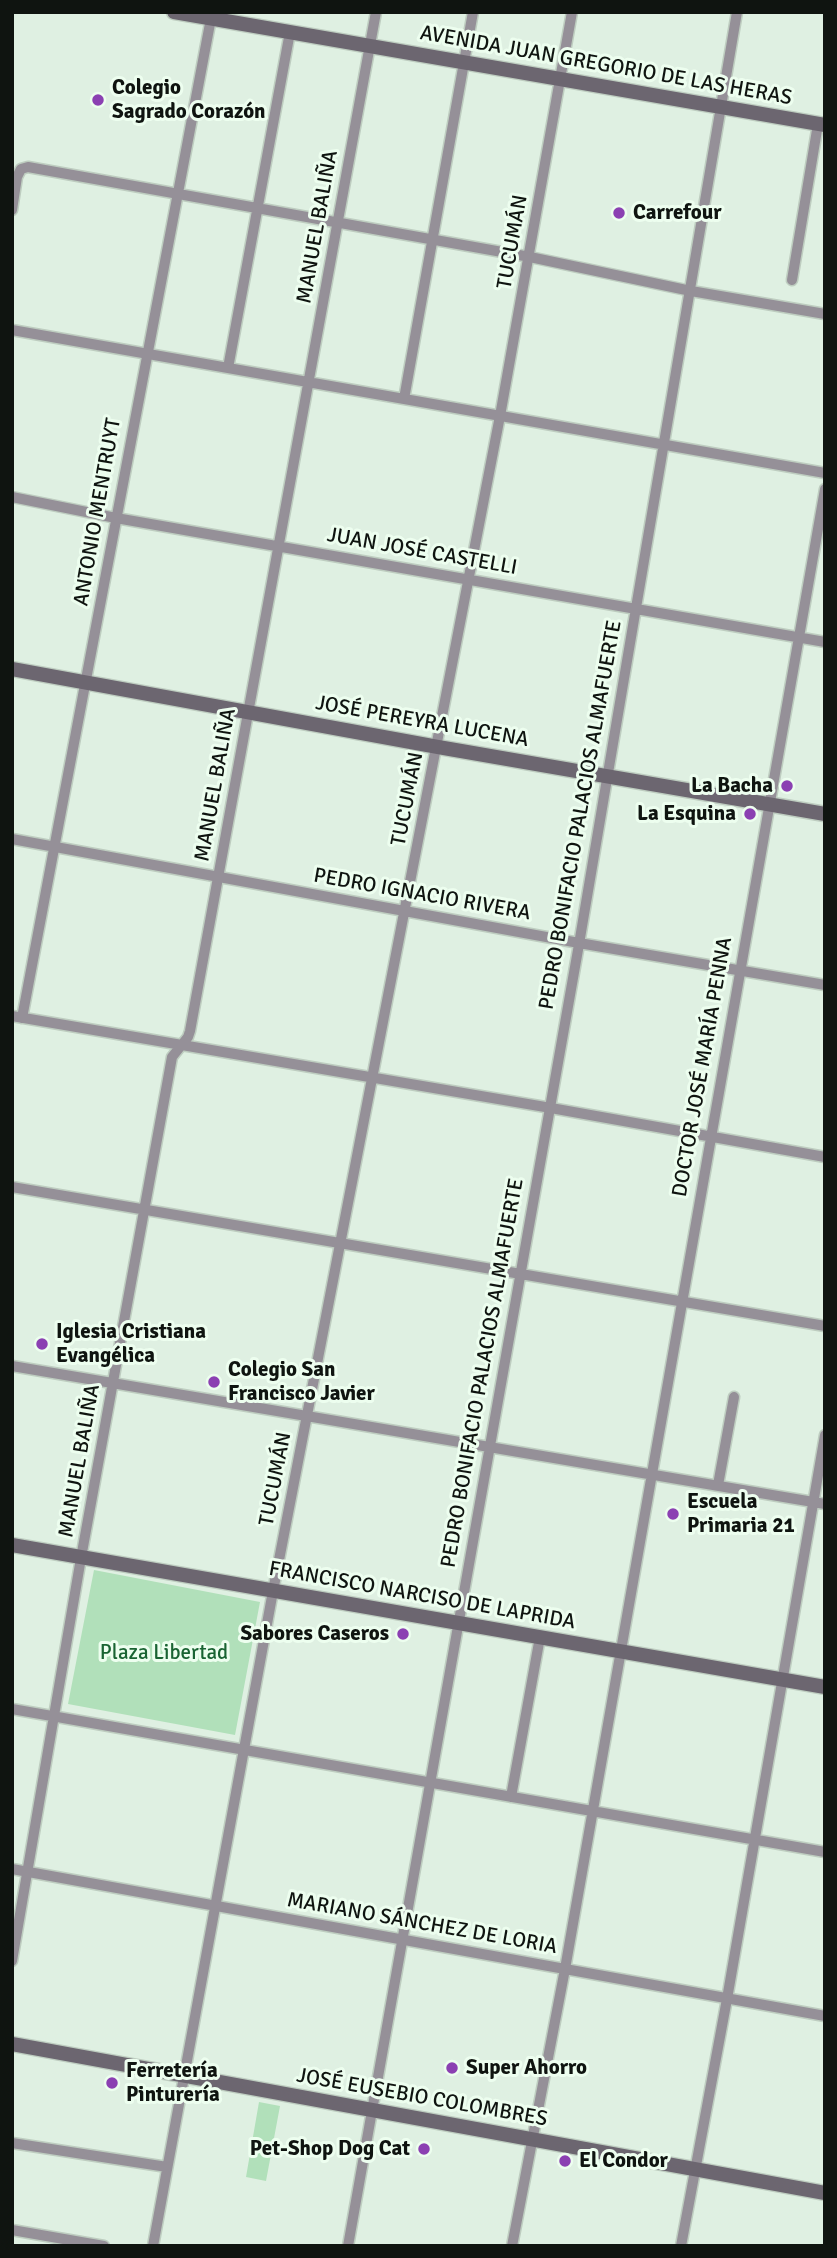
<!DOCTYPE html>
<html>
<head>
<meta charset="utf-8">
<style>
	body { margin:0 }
	#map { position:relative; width:837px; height:2258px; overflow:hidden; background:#dff0e2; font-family:Signika,sans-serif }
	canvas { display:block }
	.frame { position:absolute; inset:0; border:14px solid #0f1410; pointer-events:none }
</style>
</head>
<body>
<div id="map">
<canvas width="837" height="2258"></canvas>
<div class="frame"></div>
</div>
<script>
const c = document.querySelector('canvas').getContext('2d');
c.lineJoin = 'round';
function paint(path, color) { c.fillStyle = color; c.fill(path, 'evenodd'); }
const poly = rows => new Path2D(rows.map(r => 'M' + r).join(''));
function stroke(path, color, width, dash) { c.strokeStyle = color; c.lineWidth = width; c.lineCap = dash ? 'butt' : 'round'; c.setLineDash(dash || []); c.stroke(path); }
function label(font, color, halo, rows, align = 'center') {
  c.font = font + ' Signika,sans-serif'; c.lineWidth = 6; c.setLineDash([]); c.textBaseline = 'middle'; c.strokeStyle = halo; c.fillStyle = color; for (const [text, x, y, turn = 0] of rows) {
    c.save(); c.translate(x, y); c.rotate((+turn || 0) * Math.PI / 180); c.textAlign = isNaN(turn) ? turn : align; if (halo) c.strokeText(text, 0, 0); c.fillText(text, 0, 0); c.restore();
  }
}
const green = poly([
	[94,1570,260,1602,235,1735,68,1704],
	[259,2102,280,2106,266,2181,246,2177]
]);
const street = poly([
	[12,210,17,177,21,169,28,167,530,257,691,291,825,314],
	[792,280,818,124],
	[12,330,825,473],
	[228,368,290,32],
	[404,399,473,12],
	[12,497,116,518,825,642],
	[12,839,579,943,825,985],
	[12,1016,551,1108,825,1157],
	[22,1018,212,13],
	[12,1187,825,1326],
	[12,1366,825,1504],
	[718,1485,734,1397],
	[12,1709,825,1852],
	[511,1797,540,1637],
	[12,1869,825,2016],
	[12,1961,81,1558,172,1057,188,1037,190,1031,376,12],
	[12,2143,167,2167],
	[12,2230,104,2246],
	[153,2246,273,1591,500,416,572,12],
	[348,2246,578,950,737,12],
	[512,2246,565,1969,825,489],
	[681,2246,727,1999,825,1435]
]);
const secondary = poly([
	[174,12,825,125],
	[12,669,438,747,825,814],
	[12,1545,825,1687],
	[12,2044,825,2193]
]);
const markers = [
	[98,100,7,"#8b40b2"],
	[619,213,7,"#8b40b2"],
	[787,786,7,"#8b40b2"],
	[750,814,7,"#8b40b2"],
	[42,1344,7,"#8b40b2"],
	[214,1382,7,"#8b40b2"],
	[673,1514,7,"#8b40b2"],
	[403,1634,7,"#8b40b2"],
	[452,2068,7,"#8b40b2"],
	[112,2083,7,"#8b40b2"],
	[424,2149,7,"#8b40b2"],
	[565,2161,7,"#8b40b2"]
];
const streetNames = [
	["AVENIDA JUAN GREGORIO DE LAS HERAS",606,66,10],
	["MANUEL BALIÑA",318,227,-80],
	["TUCUMÁN",513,242,-80],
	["ANTONIO MENTRUYT",98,512,-80],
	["JUAN JOSÉ CASTELLI",422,552,10],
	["JOSÉ PEREYRA LUCENA",422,722,10],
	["MANUEL BALIÑA",216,785,-80],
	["TUCUMÁN",408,799,-79],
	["PEDRO BONIFACIO PALACIOS ALMAFUERTE",581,815,-80],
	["PEDRO IGNACIO RIVERA",422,895,10],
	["DOCTOR JOSÉ MARÍA PENNA",703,1067,-80],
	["PEDRO BONIFACIO PALACIOS ALMAFUERTE",483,1373,-80],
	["MANUEL BALIÑA",80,1461,-80],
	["TUCUMÁN",276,1479,-79],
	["FRANCISCO NARCISO DE LAPRIDA",422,1596,10],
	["MARIANO SÁNCHEZ DE LORIA",422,1924,10],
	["JOSÉ EUSEBIO COLOMBRES",422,2098,10]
];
const poiNames = [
	["Colegio",112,88],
	["Sagrado Corazón",112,112],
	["Carrefour",633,213],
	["La Bacha",773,786,"right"],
	["La Esquina",736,814,"right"],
	["Iglesia Cristiana",56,1332],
	["Evangélica",56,1356],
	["Colegio San",228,1370],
	["Francisco Javier",228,1394],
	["Escuela",687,1502],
	["Primaria 21",687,1526],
	["Sabores Caseros",389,1634,"right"],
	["Super Ahorro",466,2068],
	["Ferretería",126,2071],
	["Pinturería",126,2095],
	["Pet-Shop Dog Cat",410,2149,"right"],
	["El Condor",579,2161]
];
const parkNames = [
	["Plaza Libertad",164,1653]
];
paint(green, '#b1e0ba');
stroke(street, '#becdc0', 13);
stroke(secondary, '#becdc0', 17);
stroke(street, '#959098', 10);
stroke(secondary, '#6c6670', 14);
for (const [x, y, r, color] of markers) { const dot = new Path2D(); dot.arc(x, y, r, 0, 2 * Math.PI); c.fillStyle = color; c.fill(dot); stroke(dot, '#edfeef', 2.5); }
label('21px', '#0f1410', '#edfeef', streetNames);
label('bold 21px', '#0f1410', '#edfeef', poiNames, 'left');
label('21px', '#196332', '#edfeef', parkNames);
</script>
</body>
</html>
